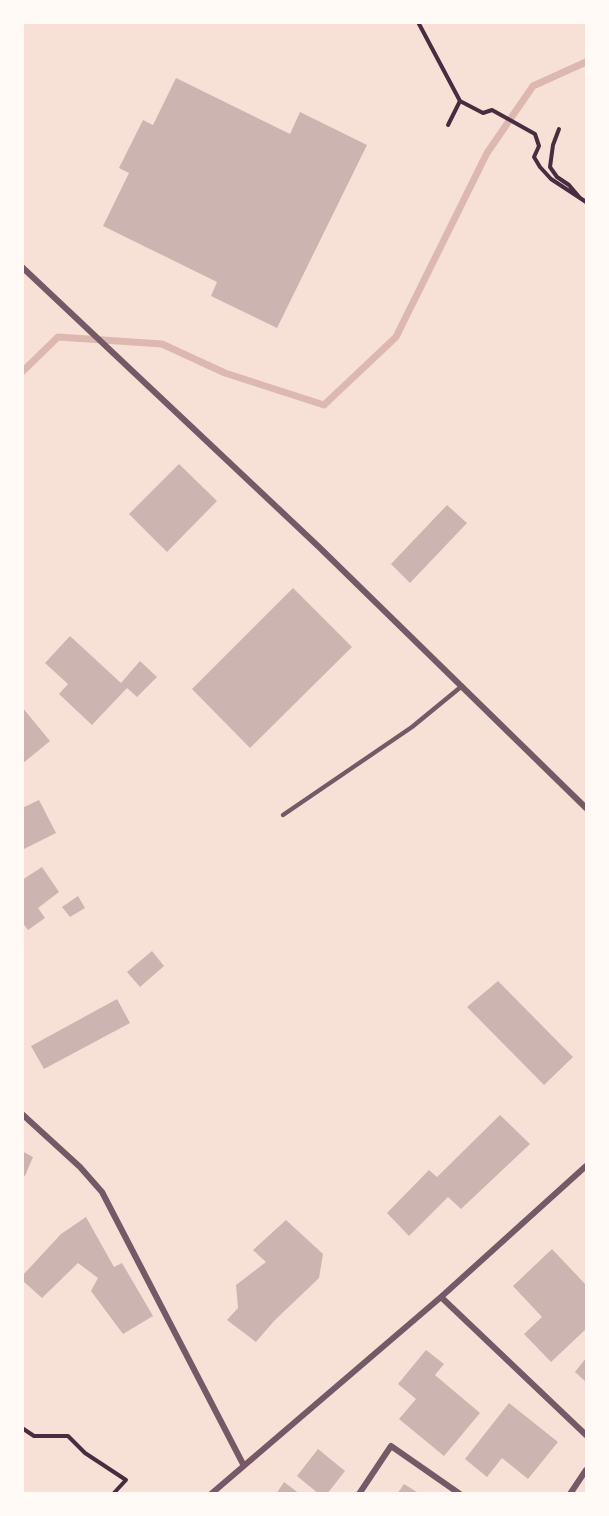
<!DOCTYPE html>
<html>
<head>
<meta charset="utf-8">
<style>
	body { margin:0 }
	#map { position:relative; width:609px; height:1516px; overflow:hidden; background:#f7e1d7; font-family:"Public Sans",sans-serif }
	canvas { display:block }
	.frame { position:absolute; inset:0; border:24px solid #fffaf5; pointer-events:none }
</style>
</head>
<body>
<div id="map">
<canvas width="609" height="1516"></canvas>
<div class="frame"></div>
</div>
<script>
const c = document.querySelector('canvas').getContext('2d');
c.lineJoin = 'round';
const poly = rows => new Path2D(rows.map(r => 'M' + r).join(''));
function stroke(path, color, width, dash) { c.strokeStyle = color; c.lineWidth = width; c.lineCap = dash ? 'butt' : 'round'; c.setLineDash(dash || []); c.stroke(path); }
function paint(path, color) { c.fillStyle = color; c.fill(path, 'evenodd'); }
const stream = poly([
	[22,372,58,337,162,344,225,373,324,405,396,337,487,153,533,86,586,62]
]);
const building = poly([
	[176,78,290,134,300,112,367,145,277,328,211,296,217,282,103,226,129,173,119,168,143,120,153,125],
	[179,464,217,501,167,552,129,514],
	[447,505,467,523,410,583,391,564],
	[293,588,352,647,250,748,192,689],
	[70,636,121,683,140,661,157,677,137,697,127,688,92,725,59,694,68,684,45,663],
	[22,707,50,741,22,764],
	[39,800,56,833,22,850,22,808],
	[42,867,59,892,38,908,45,918,28,930,22,922,22,880],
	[78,896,85,908,70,917,62,907],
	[152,951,164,966,140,987,127,972],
	[498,981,573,1057,544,1085,467,1007],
	[117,999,130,1023,44,1069,31,1046],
	[500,1115,530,1144,461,1209,448,1197,409,1236,387,1213,429,1170,437,1177],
	[22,1151,33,1157,25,1176,22,1175],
	[86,1217,114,1267,122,1263,153,1316,123,1334,91,1291,98,1278,78,1263,42,1298,22,1280,22,1276,61,1234],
	[286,1220,323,1254,319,1278,274,1321,256,1342,227,1320,238,1308,236,1285,266,1262,253,1250],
	[552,1249,586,1285,586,1329,551,1362,524,1334,542,1317,513,1286],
	[426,1350,444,1364,435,1375,480,1413,444,1456,399,1419,416,1399,398,1384],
	[586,1358,586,1382,575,1372],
	[509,1403,558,1442,528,1479,502,1458,487,1477,465,1459],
	[318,1449,345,1471,327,1494,319,1494,297,1476],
	[284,1482,300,1494,276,1494],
	[404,1484,420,1494,397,1494]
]);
const path = poly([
	[418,22,460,101,483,113,492,110,535,134,539,146,534,157,540,167,551,179,580,198],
	[448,125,460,101],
	[559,129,553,145,550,167,557,177,569,185,580,198,586,202],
	[22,1428,34,1436,68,1436,85,1453,126,1480,113,1494]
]);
const service = poly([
	[283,815,412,727,462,686]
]);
const minor = poly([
	[22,267,319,547,586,808],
	[22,1114,80,1167,102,1192,243,1464],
	[441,1297,586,1435],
	[211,1494,441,1297,586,1166],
	[359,1494,391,1446,460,1494],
	[570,1494,586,1470]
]);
stroke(stream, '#dcb8b0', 7);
paint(building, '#ccb4b1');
stroke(path, '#4a2c40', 4);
stroke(service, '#755966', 4.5);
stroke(minor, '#755966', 6);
</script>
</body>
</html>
